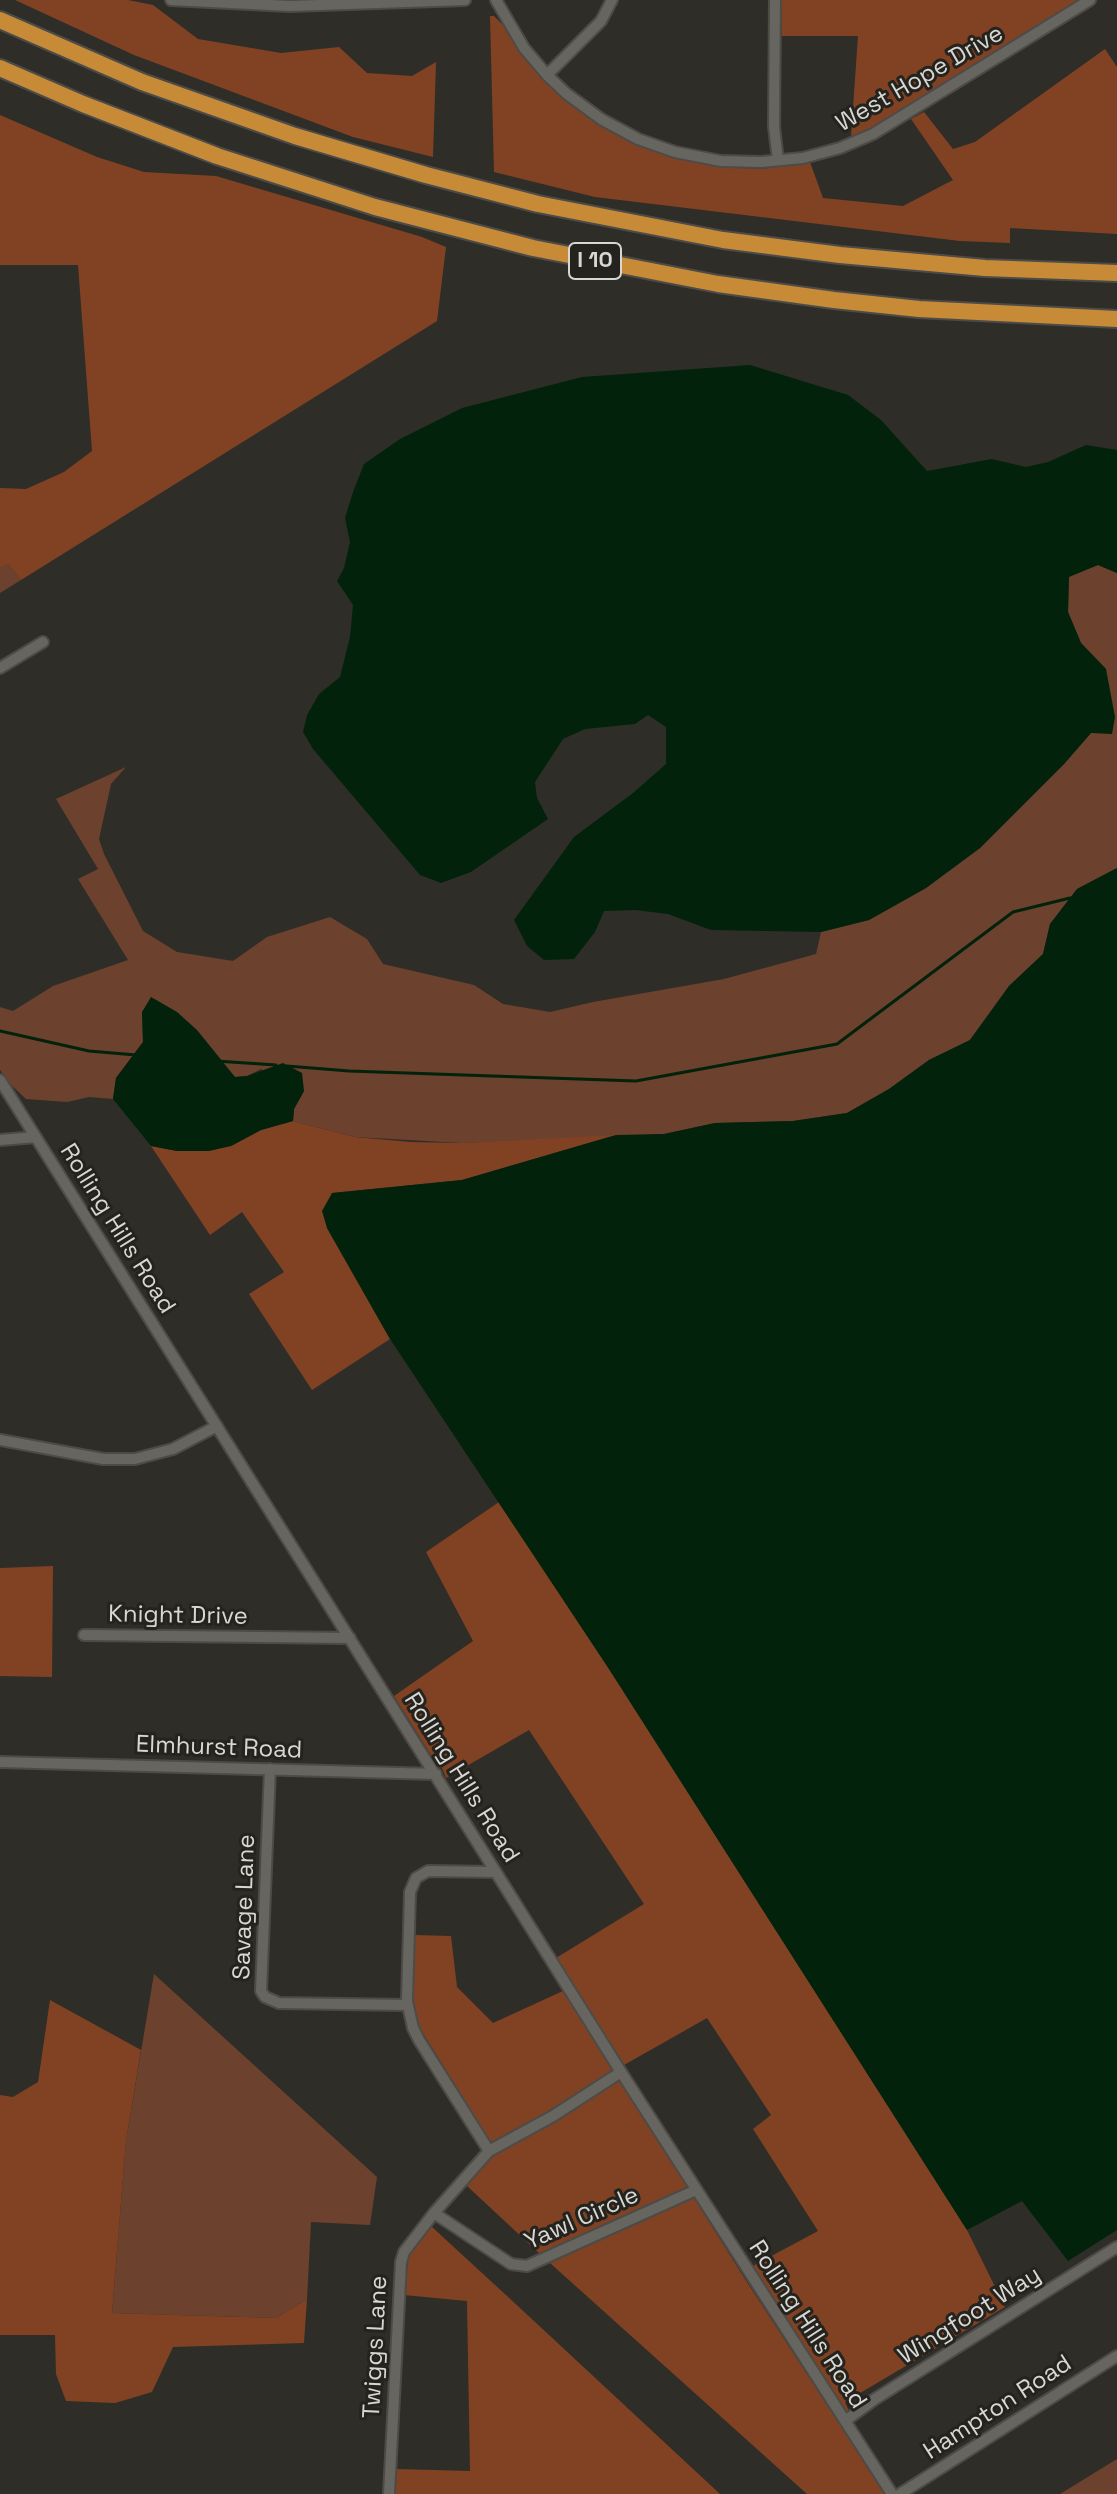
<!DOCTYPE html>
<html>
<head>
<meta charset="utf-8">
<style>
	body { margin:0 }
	canvas { display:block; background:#2e2d28 }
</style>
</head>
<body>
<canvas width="1117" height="2494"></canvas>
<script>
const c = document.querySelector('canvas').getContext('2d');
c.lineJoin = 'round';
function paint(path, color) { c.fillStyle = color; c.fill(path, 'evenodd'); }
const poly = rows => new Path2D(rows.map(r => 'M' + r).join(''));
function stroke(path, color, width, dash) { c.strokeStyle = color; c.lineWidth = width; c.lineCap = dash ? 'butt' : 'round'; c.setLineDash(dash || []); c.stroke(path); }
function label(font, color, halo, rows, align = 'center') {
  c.font = font + ' "Space Grotesk",sans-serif'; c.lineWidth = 6; c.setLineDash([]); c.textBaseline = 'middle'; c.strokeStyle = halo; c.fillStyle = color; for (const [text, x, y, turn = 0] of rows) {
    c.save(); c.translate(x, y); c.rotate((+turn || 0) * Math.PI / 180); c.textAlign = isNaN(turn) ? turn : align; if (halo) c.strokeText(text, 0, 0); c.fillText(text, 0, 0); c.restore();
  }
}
const green = poly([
	[8,564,21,580,0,593,0,568],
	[1098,565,1117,573,1117,868,1077,889,1050,924,1043,954,1009,986,970,1040,929,1060,889,1089,847,1113,793,1121,715,1123,664,1134,462,1143,355,1137,293,1121,294,1109,304,1091,261,1069,247,1076,235,1077,216,1057,142,1012,143,1042,116,1078,113,1099,89,1097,67,1102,26,1099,9,1083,0,1070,0,1007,13,1011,53,986,128,960,78,879,98,869,56,799,126,767,111,784,99,839,104,854,143,931,177,952,233,961,267,937,330,917,367,939,383,964,474,985,503,1004,550,1012,593,1002,724,979,816,954,821,932,869,920,926,888,980,848,1064,764,1091,733,1106,669,1081,643,1068,612,1069,576],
	[154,1974,377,2177,370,2225,311,2222,307,2299,276,2318,112,2313,126,2141],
	[1117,2459,1117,2494,1060,2494]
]);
const forest = poly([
	[15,0,128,0,153,5,198,39,281,53,339,47,367,73,412,76,436,62,433,157,353,137,134,55],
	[780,0,1079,0,914,103,871,128,851,137,858,36,782,36],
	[490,16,494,16,503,25,546,83,564,99,598,125,636,145,673,158,720,167,762,169,810,162,823,198,903,206,953,180,911,119,924,112,953,149,975,142,1105,49,1117,67,1117,234,1010,228,1010,243,960,241,595,197,494,172],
	[0,115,97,157,144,172,216,176,422,237,446,247,437,321,21,580,8,564,0,568,0,488,26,489,64,472,92,451,78,265,0,265],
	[293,1121,355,1137,411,1142,462,1143,616,1135,462,1180,332,1193,327,1228,390,1339,312,1390,249,1294,284,1272,242,1212,210,1235,151,1146,177,1151,231,1146,261,1130],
	[499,1502,609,1669,967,2230,1005,2307,845,2402,849,2411,847,2412,751,2267,818,2231,753,2129,771,2115,707,2018,624,2065,556,1958,644,1904,529,1730,446,1778,442,1768,439,1768,394,1696,473,1641,426,1552],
	[53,1566,52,1677,0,1676,0,1568],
	[414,1935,451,1936,457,1987,493,2023,563,1991,613,2070,550,2110,491,2143,418,2025,412,2000],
	[50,2000,141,2050,126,2141,112,2313,276,2318,307,2299,304,2343,173,2347,152,2392,115,2403,66,2401,56,2374,55,2335,0,2335,0,2095,13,2097,38,2082],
	[619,2080,688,2187,540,2254,466,2185,492,2156,556,2121],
	[694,2198,745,2279,885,2494,807,2494,550,2263],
	[431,2226,520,2308,720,2494,394,2494,395,2469,470,2471,467,2301,404,2295,409,2255]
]);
const water = poly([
	[750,365,848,395,881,420,927,471,992,459,1026,467,1048,462,1086,445,1117,450,1117,573,1098,565,1069,577,1068,612,1081,643,1106,669,1115,717,1112,734,1091,733,1064,764,980,848,926,888,869,920,821,932,711,930,668,914,635,910,604,911,595,932,574,959,544,960,527,946,514,920,574,837,633,793,666,764,666,727,648,715,635,724,585,729,563,739,535,782,537,798,548,819,471,872,441,883,420,875,313,749,303,732,307,715,319,694,340,677,350,637,353,605,337,581,344,568,350,542,345,518,353,492,364,464,400,439,462,408,582,377],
	[1117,868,1117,2230,1068,2261,1022,2201,967,2230,609,1669,390,1339,327,1228,322,1211,332,1193,462,1180,616,1135,664,1134,715,1123,793,1121,847,1113,889,1089,929,1060,970,1040,1009,986,1043,954,1050,924,1077,889],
	[151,997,177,1012,197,1030,235,1077,247,1076,283,1063,302,1073,304,1091,294,1109,293,1121,261,1130,231,1146,209,1151,177,1151,151,1146,113,1099,116,1078,143,1042,142,1012]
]);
const stream = poly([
	[0,1031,89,1051,136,1055],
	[216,1061,276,1065],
	[287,1066,349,1071,636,1081,837,1044,1013,912,1070,898]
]);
const minor = poly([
	[171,0,290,6,465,0],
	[496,0,524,48,547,75,567,94,601,119,638,139,675,152,721,161,761,162,803,158,840,148,873,134,1090,0],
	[775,0,774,127,778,160],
	[547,75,601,21,612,0],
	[0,668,43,642],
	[0,1080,621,2072,892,2494],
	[0,1140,36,1137],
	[0,1440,103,1459,135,1459,173,1449,217,1426],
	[84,1635,350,1638],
	[0,1762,436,1774],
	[270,1769,261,1991,265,1997,279,2003,407,2005],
	[489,2151,419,2040,413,2028,407,2001,410,1892,416,1878,428,1871,496,1872],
	[434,2213,511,2264,527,2266,696,2190],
	[845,2421,875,2399,1117,2247],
	[389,2494,401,2262,404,2252,434,2213,489,2151,553,2116,621,2072],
	[900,2494,1117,2356]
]);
const highway = poly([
	[0,20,142,82,295,136,426,175,538,204,723,240,840,255,985,268,1117,273],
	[0,68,83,104,217,156,375,207,533,248,718,284,834,300,919,309,1117,319]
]);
const shields = [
	[595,261,52]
];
const shieldNames = [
	["I 10",595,261]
];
const streetNames = [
	["West Hope Drive",920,79,-30],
	["Rolling Hills Road",117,1229,58],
	["Knight Drive",178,1616,1],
	["Elmhurst Road",219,1748,2],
	["Rolling Hills Road",461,1778,58],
	["Savage Lane",245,1907,-88],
	["Yawl Circle",582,2219,-24],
	["Wingfoot Way",970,2316,-32],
	["Rolling Hills Road",807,2325,57],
	["Twiggs Lane",376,2347,-87],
	["Hampton Road",998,2408,-33]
];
paint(green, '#6c412d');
paint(forest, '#814223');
paint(water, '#02220b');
stroke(stream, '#02220b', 3);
stroke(minor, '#4c4b48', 14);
stroke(highway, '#4c4b48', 20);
stroke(minor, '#66655f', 10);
stroke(highway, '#c78b37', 16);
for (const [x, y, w] of shields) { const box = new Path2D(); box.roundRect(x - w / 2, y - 18, w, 36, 6); c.fillStyle = '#24231e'; c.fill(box); stroke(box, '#d7d7d4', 2); }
label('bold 22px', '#d7d7d4', null, shieldNames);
label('24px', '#d7d7d4', '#24231e', streetNames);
</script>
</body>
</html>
